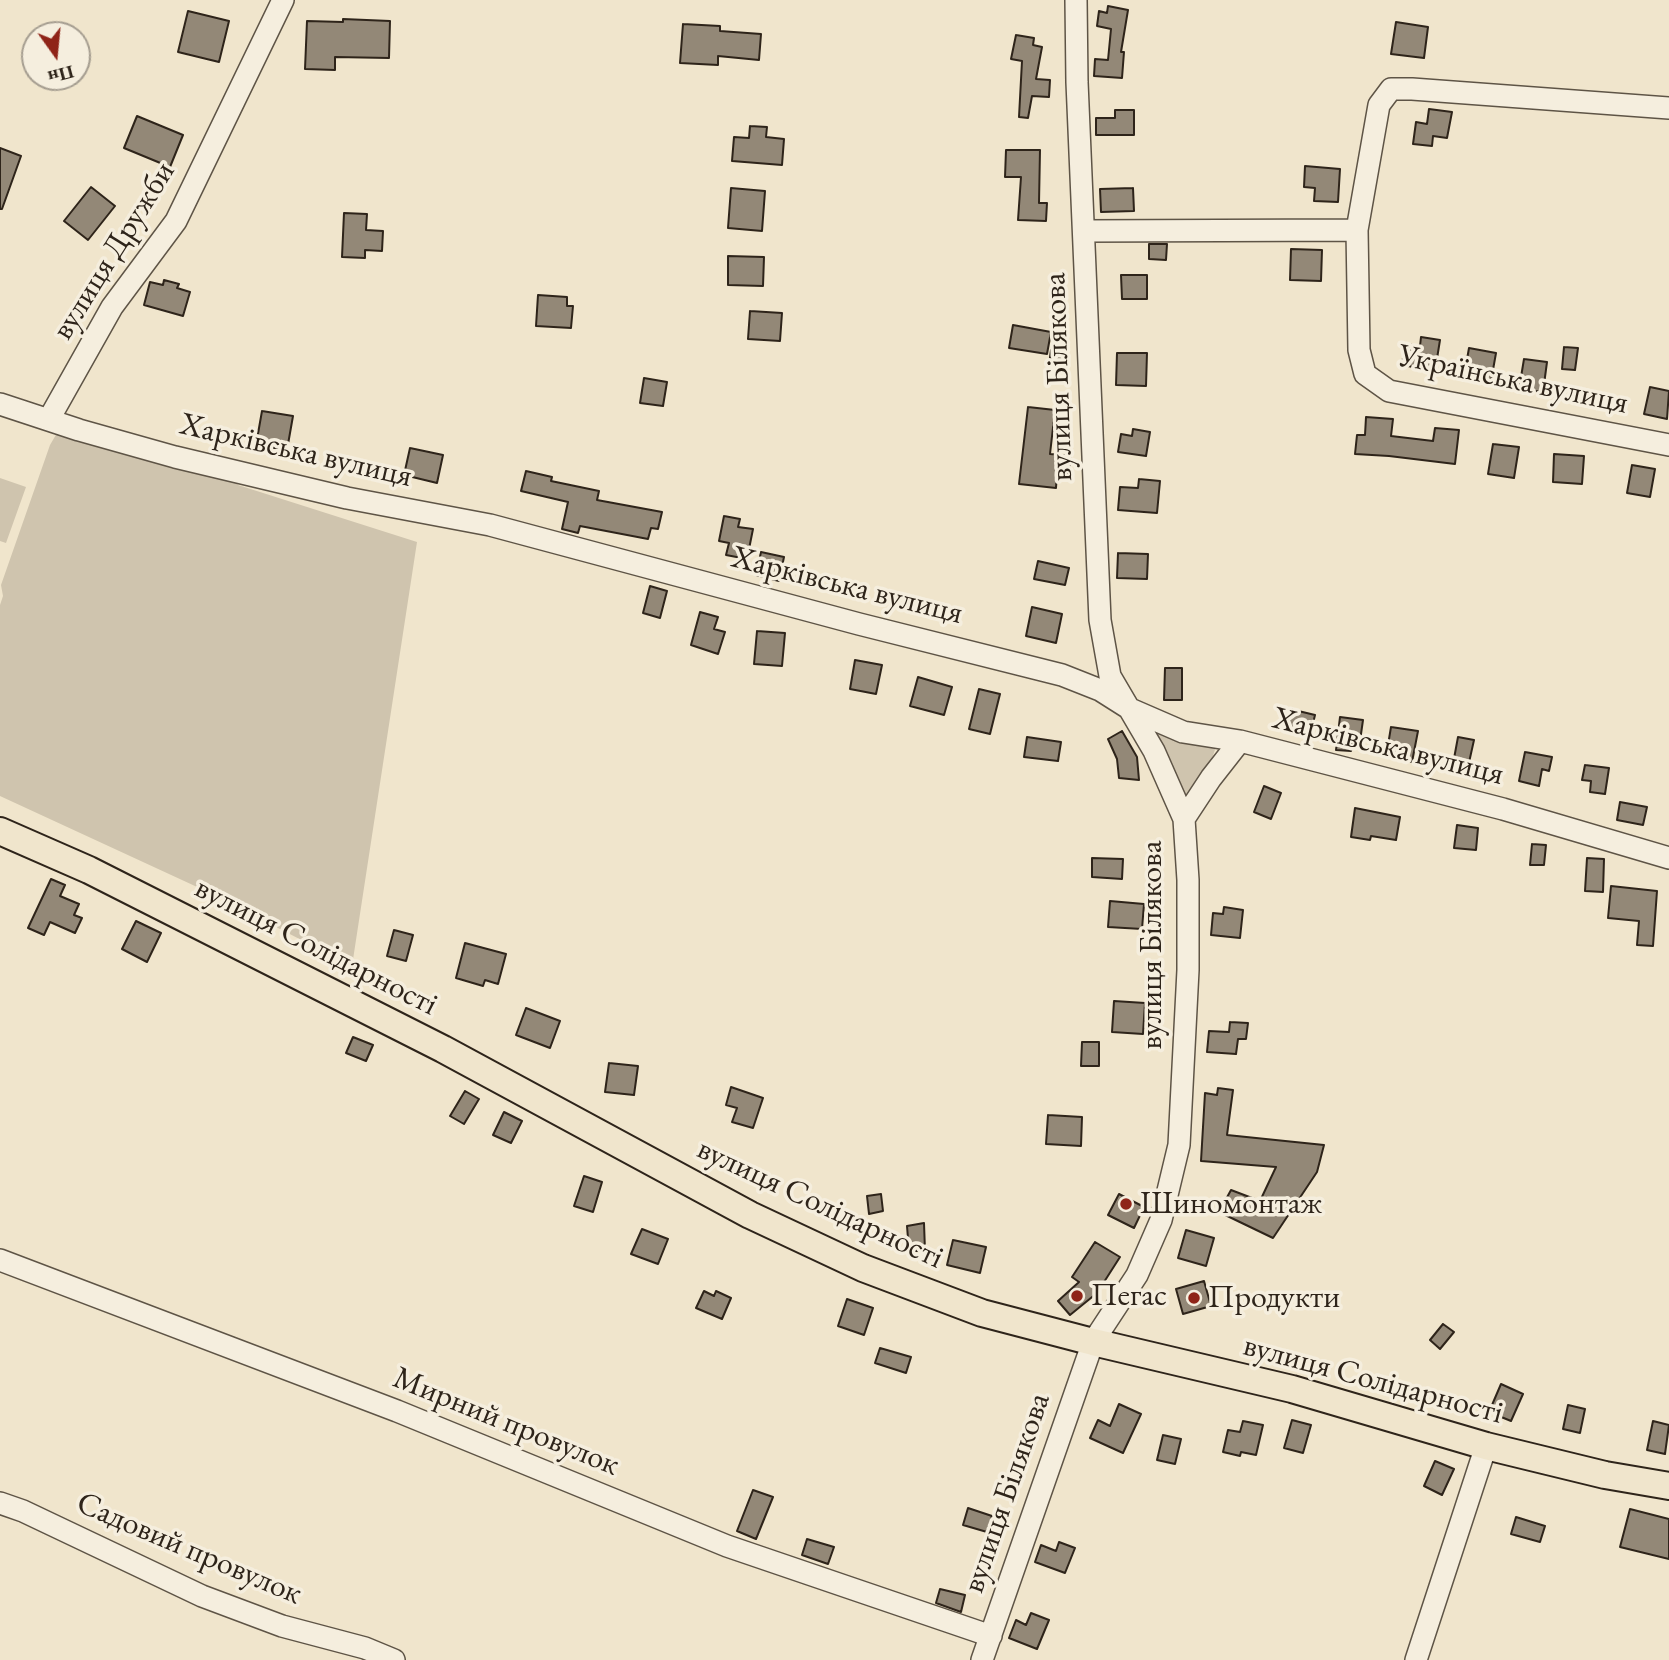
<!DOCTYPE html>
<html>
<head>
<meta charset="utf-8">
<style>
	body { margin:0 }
	#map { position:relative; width:1669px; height:1660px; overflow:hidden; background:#f0e5cc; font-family:"EB Garamond",serif }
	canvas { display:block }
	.north { position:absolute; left:21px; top:21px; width:70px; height:70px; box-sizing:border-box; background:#f5eede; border:2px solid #a59d90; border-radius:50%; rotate:165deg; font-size:19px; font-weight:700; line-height:28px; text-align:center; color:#2e241a }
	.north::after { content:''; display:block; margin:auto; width:24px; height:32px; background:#8f2418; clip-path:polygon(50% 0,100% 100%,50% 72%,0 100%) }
</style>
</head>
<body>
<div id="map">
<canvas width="1669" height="1660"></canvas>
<div class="north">Пн</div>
</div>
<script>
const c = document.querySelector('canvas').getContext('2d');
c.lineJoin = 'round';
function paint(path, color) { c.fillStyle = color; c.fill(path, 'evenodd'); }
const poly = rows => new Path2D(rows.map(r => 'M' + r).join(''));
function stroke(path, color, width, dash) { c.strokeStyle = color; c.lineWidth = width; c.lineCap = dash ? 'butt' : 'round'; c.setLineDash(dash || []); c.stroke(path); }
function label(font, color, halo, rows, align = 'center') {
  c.font = font + ' "EB Garamond",serif'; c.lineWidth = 7; c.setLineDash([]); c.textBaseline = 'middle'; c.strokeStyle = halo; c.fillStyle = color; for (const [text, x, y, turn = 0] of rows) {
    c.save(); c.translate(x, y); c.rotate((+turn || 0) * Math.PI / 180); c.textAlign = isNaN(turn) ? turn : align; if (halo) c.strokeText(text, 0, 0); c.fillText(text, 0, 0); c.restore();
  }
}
const green = poly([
	[57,433,234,477,238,485,417,542,352,966,208,892,0,796,0,605,3,596,1,585,50,445],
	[0,478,26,487,6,543,0,541],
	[1146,723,1217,744,1209,767,1191,794,1185,795]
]);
const building = poly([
	[1108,6,1128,10,1121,52,1124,52,1122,78,1094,76,1095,59,1108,60,1111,29,1097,26,1099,11,1107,13,1108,6],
	[188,11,229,21,219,62,178,52,188,11],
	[343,19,390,21,389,58,335,57,335,70,305,69,307,21,343,22,343,19],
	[1396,22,1428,27,1424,58,1391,54,1396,22],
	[683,24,720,26,720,31,761,34,759,60,718,56,718,65,680,63,683,24],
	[1016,35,1034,38,1033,45,1042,47,1036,79,1050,80,1049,97,1032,96,1028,118,1019,117,1022,61,1011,59,1016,35],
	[1429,109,1452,112,1447,138,1433,136,1432,146,1413,144,1416,122,1427,124,1429,109],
	[1115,110,1134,110,1134,135,1096,135,1096,118,1115,118,1115,110],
	[137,116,183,135,170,167,124,148,137,116],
	[750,126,767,127,766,137,784,139,782,165,732,161,734,137,749,138,750,126],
	[0,148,21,156,2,209,0,209,0,148],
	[1006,150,1040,150,1039,203,1047,203,1046,221,1018,220,1021,177,1005,177,1006,150],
	[1305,166,1340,169,1338,202,1314,201,1315,188,1304,187,1305,166],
	[91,187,115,206,88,240,64,221,91,187],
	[731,188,765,191,762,231,728,228,731,188],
	[1133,188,1134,211,1101,212,1100,189,1133,188],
	[344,213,367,214,366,230,383,231,382,251,365,250,365,258,342,257,344,213],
	[1149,244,1167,244,1166,260,1149,259,1149,244],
	[1291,249,1322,250,1321,281,1290,280,1291,249],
	[728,256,764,257,763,286,728,285,728,256],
	[1121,275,1147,275,1147,299,1122,299,1121,275],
	[164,280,179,284,177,288,190,292,183,316,144,305,150,282,163,285,164,280],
	[538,295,567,297,567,306,573,306,571,328,536,326,538,295],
	[750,311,782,313,780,341,748,339,750,311],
	[1013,325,1051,332,1047,354,1009,348,1013,325],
	[1421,337,1440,340,1435,371,1402,365,1405,344,1420,346,1421,337],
	[1564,347,1578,348,1575,370,1562,369,1564,347],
	[1469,348,1496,353,1491,381,1464,376,1469,348],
	[1051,350,1068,350,1068,366,1049,365,1051,350],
	[1117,353,1147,353,1146,386,1116,385,1117,353],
	[1524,359,1547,362,1543,392,1519,389,1524,359],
	[644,378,667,382,663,406,640,403,644,378],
	[1650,387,1669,391,1667,419,1644,414,1650,387],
	[1028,407,1055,410,1050,454,1071,456,1069,473,1057,472,1056,488,1019,484,1028,407],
	[262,411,293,416,287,450,256,445,262,411],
	[1366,417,1393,419,1391,436,1433,441,1435,428,1459,430,1455,464,1389,456,1355,454,1357,435,1365,435,1366,417],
	[1133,429,1150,432,1146,456,1118,452,1121,434,1132,436,1133,429],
	[1493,444,1519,447,1514,478,1488,474,1493,444],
	[410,448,443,455,437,483,404,475,410,448],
	[1554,454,1584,456,1582,484,1553,482,1554,454],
	[1632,465,1655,469,1650,497,1627,493,1632,465],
	[526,471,552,477,551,481,599,491,597,500,662,512,658,529,651,528,648,539,580,526,578,533,562,529,568,502,521,491,526,471],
	[1139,479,1160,481,1157,513,1118,510,1120,487,1138,488,1139,479],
	[724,516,740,519,738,527,753,529,747,559,726,555,729,543,719,541,724,516],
	[761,552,784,557,779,581,756,575,761,552],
	[1118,553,1148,554,1147,579,1117,578,1118,553],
	[1038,561,1069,568,1065,585,1034,579,1038,561],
	[650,586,667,591,660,618,643,613,650,586],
	[1032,607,1062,614,1056,643,1026,636,1032,607],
	[700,612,718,617,714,629,725,632,718,654,691,645,700,612],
	[757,631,785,633,782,666,754,664,757,631],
	[855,660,882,665,876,694,850,689,855,660],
	[1165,668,1182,668,1182,700,1164,700,1165,668],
	[918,677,952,687,944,715,910,706,918,677],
	[979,689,1000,694,990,734,969,729,979,689],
	[1286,708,1315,715,1310,736,1280,728,1286,708],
	[1340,717,1363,720,1360,741,1353,740,1351,751,1336,750,1340,717],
	[1391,727,1418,731,1412,762,1386,757,1391,727],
	[1122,731,1137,757,1139,780,1119,778,1117,759,1108,739,1122,731],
	[1027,737,1061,742,1058,761,1024,757,1027,737],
	[1458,737,1474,740,1468,767,1453,764,1458,737],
	[1525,752,1552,757,1549,771,1542,769,1539,786,1519,781,1525,752],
	[1585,765,1609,768,1605,794,1590,792,1591,781,1582,780,1585,765],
	[1264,786,1281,793,1271,819,1254,812,1264,786],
	[1620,802,1647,807,1643,825,1617,820,1620,802],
	[1355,808,1400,817,1396,840,1371,836,1370,840,1351,837,1355,808],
	[1457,825,1478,828,1476,850,1454,848,1457,825],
	[1532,844,1546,845,1544,865,1530,865,1532,844],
	[1092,858,1123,859,1122,879,1092,877,1092,858],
	[1587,858,1604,859,1603,892,1585,891,1587,858],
	[51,879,65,885,60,896,79,904,74,915,82,918,75,933,50,922,44,935,28,928,51,879],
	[1611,886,1657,891,1653,946,1637,945,1639,921,1608,918,1611,886],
	[1110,901,1144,904,1142,929,1108,927,1110,901],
	[1224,907,1243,910,1240,938,1211,935,1213,913,1223,914,1224,907],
	[136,921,161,933,147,962,122,949,136,921],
	[394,930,413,935,406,961,387,956,394,930],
	[465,943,506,954,498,984,485,980,483,986,456,978,465,943],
	[1114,1001,1145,1003,1143,1034,1112,1032,1114,1001],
	[526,1008,560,1021,550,1048,516,1035,526,1008],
	[1230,1022,1248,1023,1246,1039,1238,1039,1236,1054,1207,1052,1209,1031,1229,1032,1230,1022],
	[353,1037,373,1045,366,1061,346,1053,353,1037],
	[1082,1042,1099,1042,1099,1066,1081,1066,1082,1042],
	[609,1063,638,1066,634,1095,605,1092,609,1063],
	[731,1087,763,1098,753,1128,732,1122,737,1108,726,1105,731,1087],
	[1218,1088,1233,1090,1227,1135,1324,1145,1317,1172,1273,1238,1219,1212,1231,1190,1260,1201,1276,1167,1201,1161,1205,1093,1217,1095,1218,1088],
	[465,1091,479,1099,464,1124,450,1116,465,1091],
	[504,1112,522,1121,511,1143,493,1135,504,1112],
	[1048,1115,1082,1117,1081,1146,1046,1144,1048,1115],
	[584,1176,602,1182,593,1212,574,1206,584,1176],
	[881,1194,883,1211,869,1214,867,1196,881,1194],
	[1119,1194,1144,1207,1134,1228,1108,1215,1119,1194],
	[924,1223,925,1251,909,1251,907,1226,924,1223],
	[642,1229,668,1239,658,1264,631,1254,642,1229],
	[1186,1230,1214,1238,1206,1266,1178,1258,1186,1230],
	[953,1240,986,1247,980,1273,947,1265,953,1240],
	[1095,1242,1120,1257,1097,1293,1070,1315,1058,1301,1079,1282,1072,1277,1095,1242],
	[1204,1281,1211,1306,1183,1314,1176,1289,1204,1281],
	[704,1291,714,1296,716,1291,731,1298,722,1319,696,1308,704,1291],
	[847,1299,873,1308,864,1335,838,1326,847,1299],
	[1443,1324,1454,1332,1440,1349,1430,1340,1443,1324],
	[880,1348,911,1357,906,1373,875,1363,880,1348],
	[1501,1384,1523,1394,1511,1421,1489,1412,1501,1384],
	[1119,1404,1141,1414,1123,1453,1090,1438,1098,1420,1110,1426,1119,1404],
	[1568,1405,1585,1409,1580,1433,1563,1429,1568,1405],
	[1292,1420,1311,1425,1303,1453,1284,1448,1292,1420],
	[1243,1421,1263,1425,1256,1455,1241,1452,1240,1456,1223,1452,1228,1430,1240,1432,1243,1421],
	[1653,1421,1669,1425,1665,1454,1647,1450,1653,1421],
	[1163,1435,1181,1439,1175,1464,1157,1460,1163,1435],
	[1435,1461,1454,1469,1442,1495,1424,1486,1435,1461],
	[753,1490,773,1497,756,1539,737,1531,753,1490],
	[968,1508,992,1516,987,1532,963,1525,968,1508],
	[1630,1509,1669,1519,1669,1559,1620,1547,1630,1509],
	[1516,1517,1545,1526,1540,1542,1511,1534,1516,1517],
	[807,1539,834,1547,828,1564,802,1555,807,1539],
	[1059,1542,1075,1548,1065,1573,1035,1562,1041,1545,1056,1551,1059,1542],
	[940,1589,965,1595,961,1612,936,1603,940,1589],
	[1031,1613,1049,1620,1037,1649,1009,1638,1016,1620,1026,1625,1031,1613]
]);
const minor = poly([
	[1669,108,1412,89,1391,89,1379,105,1357,230,1359,350,1365,374,1389,391,1669,445],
	[1084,231,1357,230],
	[0,404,79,430,175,457,347,498,490,525,859,624,1062,675,1100,690,1130,709,1183,732,1240,741,1503,809,1669,858],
	[49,419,112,307,176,221,283,0],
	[1184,819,1211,778,1240,741],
	[0,1260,397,1411,727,1546,991,1636],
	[0,1503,23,1511,202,1596,282,1626,365,1648,394,1660],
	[982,1660,1093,1342,1137,1275,1161,1220,1179,1145,1188,970,1188,880,1184,819,1154,751,1110,676,1100,620,1077,82,1076,0],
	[1416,1660,1486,1446]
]);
const major = poly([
	[0,831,89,870,443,1049,750,1215,863,1268,982,1313,1093,1342,1292,1389,1486,1446,1605,1475,1669,1486]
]);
const markers = [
	[1126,1204,7,"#8f2418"],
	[1077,1296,7,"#8f2418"],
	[1194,1298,7,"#8f2418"]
];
const streetNames = [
	["вулиця Дружби",114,251,-58],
	["вулиця Білякова",1059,377,-92],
	["Українська вулиця",1513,380,12],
	["Харківська вулиця",296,451,13],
	["Харківська вулиця",847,586,14],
	["Харківська вулиця",1388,747,14],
	["вулиця Білякова",1152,945,-90],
	["вулиця Солідарності",316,947,27],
	["вулиця Солідарності",820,1204,25],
	["вулиця Солідарності",1373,1380,15],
	["Мирний провулок",506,1422,22],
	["вулиця Білякова",1007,1493,-71],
	["Садовий провулок",189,1549,23]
];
const poiNames = [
	["Шиномонтаж",1140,1204],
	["Пегас",1091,1296],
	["Продукти",1208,1298]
];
paint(green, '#cfc4ae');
paint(building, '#938877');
stroke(building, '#2e241a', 2);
stroke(minor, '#5e5446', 24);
stroke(major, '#2e241a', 30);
stroke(minor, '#f5eede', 21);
stroke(major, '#f0e5cc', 26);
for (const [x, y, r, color] of markers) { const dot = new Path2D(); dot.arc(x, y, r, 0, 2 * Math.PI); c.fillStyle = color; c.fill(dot); stroke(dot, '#f5eede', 2.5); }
label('32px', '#2e241a', '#f5eede', streetNames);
label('32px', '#2e241a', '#f5eede', poiNames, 'left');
</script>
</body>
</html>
